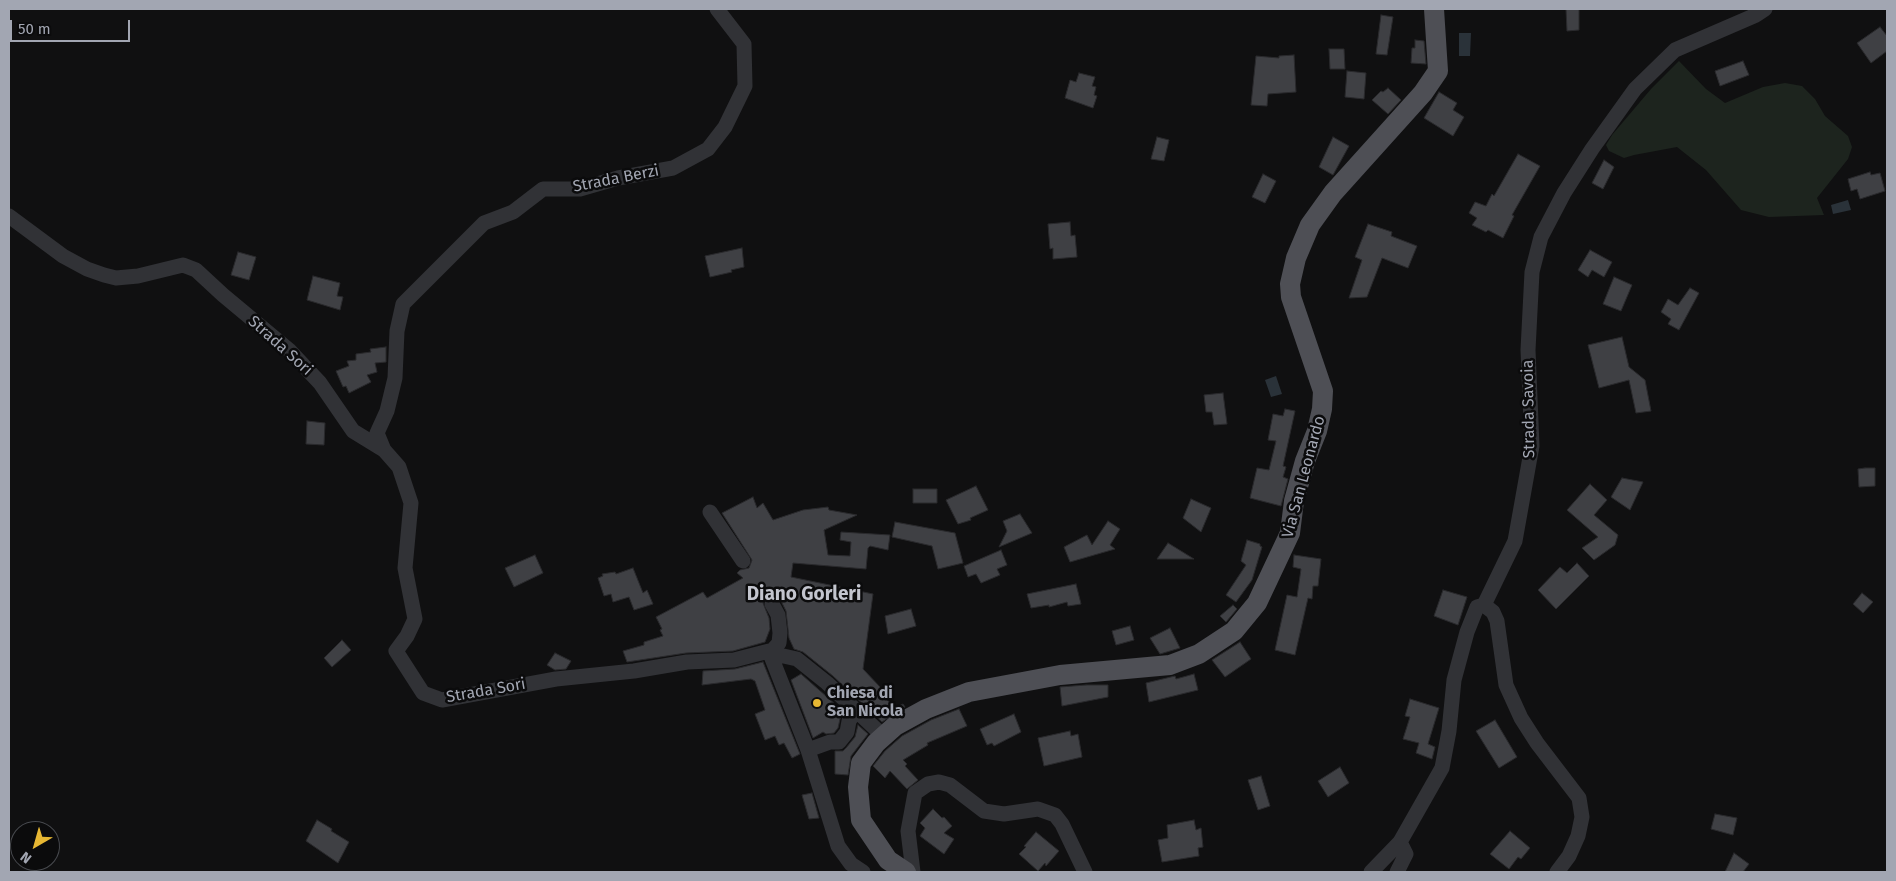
<!DOCTYPE html>
<html>
<head>
<meta charset="utf-8">
<style>
	body { margin:0 }
	#map { position:relative; width:1896px; height:881px; overflow:hidden; background:#101011; font-family:"Fira Sans",sans-serif }
	canvas { display:block }
	.frame { position:absolute; inset:0; border:10px solid #a2a6b2; pointer-events:none }
	.north { position:absolute; left:10px; top:821px; width:50px; height:50px; box-sizing:border-box; background:#0b0b0c; border:1px solid #47494e; border-radius:50%; rotate:218deg; font-size:14px; font-weight:700; line-height:20px; text-align:center; color:#a2a6b2 }
	.north::after { content:''; display:block; margin:auto; width:18px; height:22px; background:#e7b733; clip-path:polygon(50% 0,100% 100%,50% 72%,0 100%) }
	.scale { position:absolute; left:10px; top:20px; width:120px; height:22px; box-sizing:border-box; border:2px solid #a2a6b2; border-top:0; padding-left:6px; font-size:15px; line-height:18px; white-space:nowrap; color:#a2a6b2; -webkit-text-stroke:4px #0b0b0c; paint-order:stroke }
</style>
</head>
<body>
<div id="map">
<canvas width="1896" height="881"></canvas>
<div class="frame"></div>
<div class="north">N</div>
<div class="scale">50 m</div>
</div>
<script>
const c = document.querySelector('canvas').getContext('2d');
c.lineJoin = 'round';
function paint(path, color) { c.fillStyle = color; c.fill(path, 'evenodd'); }
const poly = rows => new Path2D(rows.map(r => 'M' + r).join(''));
function stroke(path, color, width, dash) { c.strokeStyle = color; c.lineWidth = width; c.lineCap = dash ? 'butt' : 'round'; c.setLineDash(dash || []); c.stroke(path); }
function label(font, color, halo, rows, align = 'center') {
  c.font = font + ' "Fira Sans",sans-serif'; c.lineWidth = 5; c.setLineDash([]); c.textBaseline = 'middle'; c.strokeStyle = halo; c.fillStyle = color; for (const [text, x, y, turn = 0] of rows) {
    c.save(); c.translate(x, y); c.rotate((+turn || 0) * Math.PI / 180); c.textAlign = isNaN(turn) ? turn : align; if (halo) c.strokeText(text, 0, 0); c.fillText(text, 0, 0); c.restore();
  }
}
const green = poly([
	[1679,61,1706,89,1725,103,1763,87,1785,83,1802,86,1815,99,1825,116,1848,136,1852,147,1848,159,1817,198,1824,215,1769,217,1741,210,1706,170,1677,147,1634,155,1624,158,1609,151,1606,145,1612,135,1651,89]
]);
const water = poly([
	[1459,33,1471,33,1470,56,1459,56],
	[1848,200,1851,210,1833,214,1831,205],
	[1276,376,1282,394,1271,397,1265,380]
]);
const building = poly([
	[1566,9,1579,9,1579,30,1567,31,1566,9],
	[1381,15,1393,17,1387,55,1376,54,1381,15],
	[1880,27,1887,36,1887,51,1871,63,1857,43,1880,27],
	[1415,40,1424,41,1426,64,1411,63,1412,48,1415,48,1415,40],
	[1329,49,1344,49,1345,69,1330,69,1329,49],
	[1294,55,1296,92,1268,94,1267,106,1251,105,1256,56,1279,58,1279,56,1294,55],
	[1743,61,1749,75,1720,86,1715,71,1743,61],
	[1347,71,1366,73,1364,99,1345,97,1347,71],
	[1079,73,1095,77,1092,86,1096,87,1094,95,1097,96,1093,108,1065,98,1070,80,1076,82,1079,73],
	[1388,88,1401,100,1388,114,1372,100,1381,91,1383,92,1388,88],
	[1439,92,1457,103,1453,110,1464,117,1453,136,1424,118,1439,92],
	[1157,137,1169,140,1164,161,1151,159,1157,137],
	[1333,137,1349,146,1333,175,1319,167,1333,137],
	[1518,154,1540,166,1512,215,1514,216,1503,238,1488,230,1486,232,1472,225,1477,218,1469,213,1475,202,1486,206,1492,194,1494,196,1518,154],
	[1604,160,1614,167,1603,189,1592,183,1604,160],
	[1870,172,1871,175,1880,173,1885,191,1860,199,1857,189,1851,191,1848,179,1870,172],
	[1263,174,1276,181,1265,203,1252,197,1263,174],
	[1070,222,1071,236,1075,235,1077,257,1053,259,1053,248,1050,249,1048,224,1070,222],
	[1368,224,1392,232,1391,236,1417,246,1408,268,1382,258,1367,297,1349,298,1362,260,1355,257,1368,224],
	[742,248,744,267,731,270,732,272,710,277,705,256,742,248],
	[1590,250,1612,262,1604,277,1592,270,1588,277,1578,270,1590,250],
	[238,252,256,257,249,280,231,275,238,252],
	[313,276,340,283,337,296,343,297,340,310,307,300,313,276],
	[1614,277,1632,285,1621,311,1603,304,1614,277],
	[1690,288,1699,293,1679,330,1668,324,1671,319,1661,312,1668,299,1678,305,1690,288],
	[1622,337,1629,367,1645,380,1651,411,1636,413,1629,380,1599,388,1588,345,1622,337],
	[386,347,386,362,375,363,377,372,367,375,371,382,349,393,346,386,343,387,336,371,349,366,347,361,356,360,356,354,371,352,370,349,386,347],
	[1223,393,1227,424,1214,425,1212,412,1206,412,1204,395,1223,393],
	[1285,409,1295,411,1283,466,1286,467,1283,477,1288,479,1281,506,1250,498,1257,468,1269,470,1276,441,1268,440,1273,414,1283,416,1285,409],
	[307,421,325,423,324,445,306,444,307,421],
	[1865,468,1875,468,1875,486,1859,487,1858,469,1865,468],
	[1622,478,1643,482,1630,510,1611,497,1622,478],
	[1590,484,1607,500,1594,515,1618,535,1615,545,1594,560,1582,548,1598,537,1567,510,1590,484],
	[976,486,988,510,970,518,971,520,958,524,946,500,976,486],
	[913,489,937,489,937,503,913,503,913,489],
	[753,497,757,508,763,503,773,520,803,510,828,507,829,510,857,515,824,530,828,555,850,556,851,542,840,540,841,532,890,535,888,550,870,546,868,548,866,569,793,563,791,577,873,594,863,669,881,688,877,692,896,707,903,704,905,707,882,722,833,676,803,652,794,649,789,638,786,611,780,599,773,595,767,596,763,603,769,618,770,629,765,642,733,651,686,653,627,662,623,651,644,645,644,642,663,636,660,630,662,629,656,617,703,592,707,598,743,578,737,573,740,570,749,568,752,560,722,513,753,497],
	[1191,499,1211,508,1201,532,1183,518,1191,499],
	[1020,514,1032,533,999,547,1007,531,1003,521,1020,514],
	[1108,521,1120,529,1110,545,1115,549,1070,562,1064,547,1087,535,1092,545,1108,521],
	[895,522,955,533,963,563,938,569,932,546,892,537,895,522],
	[1247,540,1260,544,1260,546,1262,547,1252,580,1236,602,1226,595,1246,565,1241,561,1247,540],
	[1168,543,1194,559,1157,559,1168,543],
	[1001,550,1007,565,997,569,1000,575,981,583,976,574,968,577,964,566,1001,550],
	[535,555,543,573,514,587,505,568,535,555],
	[1294,555,1321,559,1318,586,1313,586,1312,599,1308,598,1295,655,1275,650,1287,595,1297,597,1301,569,1293,567,1294,555],
	[1577,563,1589,576,1556,609,1538,590,1560,567,1567,573,1577,563],
	[633,568,643,593,647,590,653,604,634,610,629,597,613,602,611,594,604,596,598,578,603,576,602,574,615,572,616,574,633,568],
	[1076,584,1081,604,1068,606,1067,602,1049,607,1049,605,1031,608,1027,594,1076,584],
	[1443,590,1467,597,1458,625,1434,616,1443,590],
	[1862,593,1873,602,1863,613,1853,604,1862,593],
	[1233,605,1237,609,1226,622,1220,616,1233,605],
	[911,609,916,626,888,634,885,616,911,609],
	[1130,626,1134,640,1116,645,1112,631,1130,626],
	[1170,628,1180,648,1160,654,1150,638,1170,628],
	[342,640,351,650,332,667,324,658,342,640],
	[1240,642,1251,659,1225,677,1212,660,1240,642],
	[555,653,571,661,566,669,555,670,547,665,555,653],
	[763,662,800,754,792,758,784,743,779,745,775,736,765,740,755,714,765,710,755,681,751,679,702,685,703,671,735,669,763,662],
	[801,674,844,712,840,719,838,728,834,733,826,734,823,732,813,738,791,680,801,674],
	[1194,674,1198,690,1149,702,1146,683,1175,676,1176,679,1194,674],
	[1086,685,1108,685,1108,697,1062,706,1060,687,1086,685],
	[1410,699,1439,708,1428,744,1435,747,1432,759,1416,753,1419,743,1403,739,1410,717,1405,716,1410,699],
	[959,709,967,726,927,743,928,745,903,760,907,764,905,766,918,780,907,789,890,771,885,778,873,766,885,751,902,736,931,720,959,709],
	[1014,714,1021,732,994,746,992,743,987,745,980,729,1014,714],
	[1495,720,1517,757,1499,768,1476,731,1495,720],
	[858,725,868,734,851,756,848,775,835,774,835,751,843,751,846,748,855,737,858,725],
	[1070,731,1071,736,1078,734,1082,757,1044,766,1038,738,1070,731],
	[1340,767,1349,783,1328,797,1318,781,1340,767],
	[1261,776,1270,806,1258,810,1248,780,1261,776],
	[812,793,819,818,809,819,802,795,812,793],
	[933,809,942,818,944,817,952,826,944,833,954,839,944,854,920,836,925,828,920,823,933,809],
	[1715,814,1737,818,1733,835,1711,829,1715,814],
	[317,820,332,829,331,831,349,842,338,863,306,841,317,820],
	[1194,820,1196,830,1201,828,1203,847,1198,848,1199,856,1162,862,1158,840,1168,838,1167,825,1194,820],
	[1510,831,1530,848,1521,859,1518,857,1509,869,1490,854,1510,831],
	[1036,832,1059,851,1046,866,1045,863,1038,871,1019,854,1026,847,1024,846,1036,832],
	[1734,853,1749,864,1743,872,1725,872,1734,853]
]);
const minor = poly([
	[9,216,63,256,87,269,104,275,116,278,138,276,183,265,196,270,223,295,289,350,320,383,353,431,384,450,399,467,411,503,405,568,415,619,407,636,396,651,423,693,442,700,556,679,634,671,687,662,734,660,769,651,808,750,838,846,851,864,863,872],
	[384,450,377,433,387,411,395,378,397,331,403,304,484,223,513,212,543,189,580,189,618,178,673,168,708,149,725,127,745,86,744,44,717,9],
	[710,512,743,561],
	[1484,605,1493,612,1497,621,1506,685,1521,718,1537,743,1579,798,1582,817,1578,836,1569,856,1557,872],
	[770,653,797,659,827,683,879,732,876,743],
	[770,653,779,643,780,633,778,615,772,604],
	[808,750,830,742,839,742,847,732,849,721,856,710],
	[913,872,908,831,915,793,928,784,939,782,950,785,984,811,1004,814,1038,809,1055,815,1062,824,1085,872],
	[1371,872,1400,842,1442,768,1449,731,1454,680,1467,632,1477,607,1484,605,1515,541,1532,446,1528,350,1532,272,1541,237,1564,193,1592,149,1635,89,1675,50,1756,15,1765,9],
	[1397,872,1406,854,1400,842]
]);
const major = poly([
	[906,872,888,860,861,820,858,787,861,763,876,743,895,726,926,709,969,692,1060,675,1170,665,1199,654,1234,631,1257,603,1290,533,1294,501,1305,461,1317,431,1322,409,1323,391,1291,297,1290,284,1296,258,1310,225,1333,193,1423,93,1438,71,1434,9]
]);
const markers = [
	[817,703,5,"#e7b733"]
];
const streetNames = [
	["Strada Berzi",616,179,-11],
	["Strada Sori",280,346,42],
	["Strada Savoia",1529,409,-91],
	["Via San Leonardo",1304,477,-75],
	["Strada Sori",486,691,-10]
];
const poiNames = [
	["Chiesa di",827,694],
	["San Nicola",827,712]
];
const quarterNames = [
	["Diano Gorleri",804,595]
];
paint(green, '#1d241e');
paint(water, '#2a3239');
paint(building, '#3f4044');
stroke(building, '#2a2a2d', 1);
stroke(minor, '#313236', 15);
stroke(major, '#4e4f55', 20);
for (const [x, y, r, color] of markers) { const dot = new Path2D(); dot.arc(x, y, r, 0, 2 * Math.PI); c.fillStyle = color; c.fill(dot); stroke(dot, '#0b0b0c', 2); }
label('16px', '#a2a6b2', '#0b0b0c', streetNames);
label('bold 16px', '#a2a6b2', '#0b0b0c', poiNames, 'left');
label('bold 19px', '#c3c5ce', '#0b0b0c', quarterNames);
</script>
</body>
</html>
